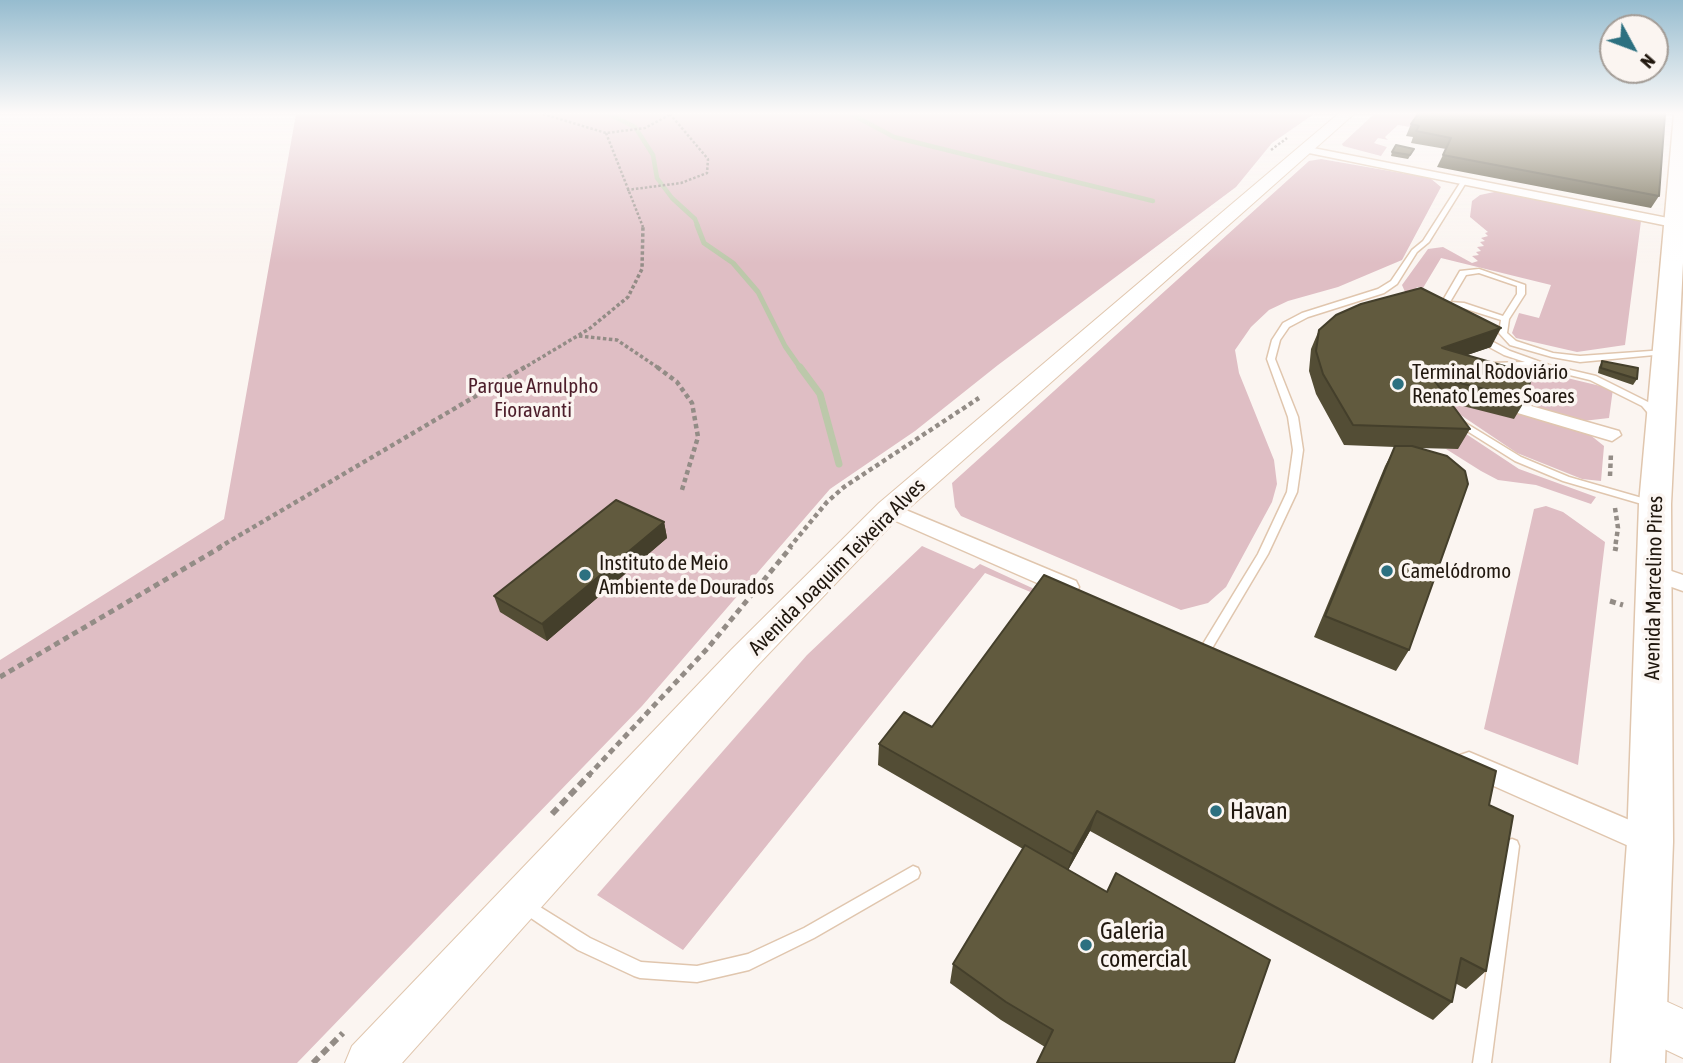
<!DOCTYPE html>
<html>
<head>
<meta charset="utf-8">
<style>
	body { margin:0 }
	#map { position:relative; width:1683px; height:1063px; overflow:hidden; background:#fbf5f1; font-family:"Asap Condensed",sans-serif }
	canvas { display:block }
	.north { position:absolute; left:1599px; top:14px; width:70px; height:70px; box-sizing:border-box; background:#fbf5f1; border:2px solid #a39c96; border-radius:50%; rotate:131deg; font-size:19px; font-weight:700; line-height:28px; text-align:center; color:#20170e }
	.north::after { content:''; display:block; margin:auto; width:24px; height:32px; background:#2c7080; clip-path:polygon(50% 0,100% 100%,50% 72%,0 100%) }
</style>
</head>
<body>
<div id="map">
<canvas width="1683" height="1063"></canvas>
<div class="north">N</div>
</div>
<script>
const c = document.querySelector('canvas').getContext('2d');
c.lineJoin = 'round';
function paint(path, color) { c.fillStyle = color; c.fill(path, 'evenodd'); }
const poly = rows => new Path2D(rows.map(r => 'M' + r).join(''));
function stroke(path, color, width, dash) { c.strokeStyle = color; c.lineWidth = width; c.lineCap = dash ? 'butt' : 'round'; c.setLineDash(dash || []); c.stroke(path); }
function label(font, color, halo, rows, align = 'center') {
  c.font = font + ' "Asap Condensed",sans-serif'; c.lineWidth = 7; c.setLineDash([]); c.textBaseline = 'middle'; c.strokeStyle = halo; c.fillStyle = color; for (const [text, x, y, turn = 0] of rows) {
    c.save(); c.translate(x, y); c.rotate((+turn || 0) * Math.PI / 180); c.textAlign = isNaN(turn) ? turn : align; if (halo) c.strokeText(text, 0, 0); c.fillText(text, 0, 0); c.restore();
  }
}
const green = poly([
	[296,114,1314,114,1272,143,1236,187,998,365,915,431,830,489,642,706,297,1063,0,1063,0,660,224,519],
	[1374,114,1419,114,1410,127,1398,125,1385,137,1388,140,1378,138,1374,143,1387,147,1381,156,1343,146,1342,144],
	[1321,159,1430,178,1441,187,1402,260,1338,287,1288,301,1269,310,1251,327,1235,350,1239,373,1274,460,1277,484,1272,502,1226,587,1208,603,1181,610,961,516,955,507,952,483,1309,161],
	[1499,191,1641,221,1625,345,1577,352,1516,338,1512,333,1519,313,1539,318,1551,285,1441,258,1423,288,1417,287,1409,301,1402,285,1428,249,1443,247,1472,263,1478,261,1472,256,1479,255,1476,252,1481,251,1477,247,1484,246,1480,242,1485,241,1481,238,1488,236,1485,233,1488,232,1470,217,1472,201,1480,195],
	[1485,372,1542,372,1613,389,1609,418,1583,421,1518,403],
	[1434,397,1516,411,1584,430,1604,446,1601,481,1582,479,1517,453],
	[1433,412,1519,469,1596,497,1591,504,1536,485,1498,480,1481,471,1446,449,1457,449],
	[1546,506,1563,512,1605,542,1578,765,1484,729,1534,509],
	[922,546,974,569,980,564,1043,593,1040,596,985,573,683,950,597,895,807,655]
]);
const streamFar2 = poly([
	[609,114,635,127,653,155,657,178,672,198,695,219,698,227],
	[851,114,894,137,1153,201]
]);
const streamFar1 = poly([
	[697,225,704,243,733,263,758,292,785,346,801,369]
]);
const stream = poly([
	[800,367,820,394,839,464]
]);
const pathFar4 = poly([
	[543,114,606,133,645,128,671,114],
	[606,133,643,227],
	[1271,150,1287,138],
	[627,190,681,183,707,173,708,159,670,114]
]);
const pathFar3 = poly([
	[579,336,617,340,660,369],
	[522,369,589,329,628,297,642,269,643,225]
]);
const pathFar2 = poly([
	[657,367,677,382,692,403,698,437,681,493],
	[1610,476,1611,453],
	[1615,508,1618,528,1615,548],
	[218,548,525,367],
	[789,548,827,502,844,487,979,398]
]);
const pathFar1 = poly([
	[1615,551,1616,547],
	[1610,601,1623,605],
	[0,677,221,547],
	[588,776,707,649,791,547]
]);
const path = poly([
	[552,814,590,774],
	[313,1063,343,1033]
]);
const lane = poly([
	[1462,180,1467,181,1429,242,1417,252,1397,284,1384,293,1308,317,1289,327,1280,340,1275,359,1298,417,1303,450,1297,492,1268,554,1211,650,1207,652,1203,650,1201,647,1203,644,1258,554,1287,492,1293,450,1288,417,1267,359,1272,340,1283,323,1302,313,1378,289,1391,281,1412,250,1423,241,1462,180],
	[1479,269,1525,285,1525,294,1509,319,1507,333,1516,341,1553,353,1580,356,1665,350,1669,352,1665,354,1580,362,1552,357,1510,345,1499,333,1501,320,1460,307,1447,307,1444,313,1438,313,1439,304,1442,302,1460,271,1479,269],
	[1479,273,1517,286,1517,294,1503,316,1464,303,1450,302,1466,275,1479,273],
	[1478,337,1484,337,1510,351,1549,365,1596,376,1648,402,1661,417,1656,420,1653,419,1642,406,1590,380,1545,369,1517,367,1487,368,1487,364,1490,363,1525,362,1504,355,1478,341,1478,337],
	[1459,419,1521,457,1569,477,1656,502,1657,504,1652,507,1563,481,1515,461,1456,424,1454,422,1456,420,1459,419],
	[1512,839,1517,841,1519,846,1491,1063,1473,1063,1505,846,1507,841,1512,839],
	[913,866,918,868,920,873,918,878,814,938,749,970,697,982,640,978,634,976,578,950,522,912,519,907,522,902,527,900,532,902,590,938,641,962,697,966,748,954,804,928,913,866]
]);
const street = poly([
	[1308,147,1683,221,1683,229,1304,152,1304,148,1308,147],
	[1517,402,1619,431,1621,435,1612,441,1511,411,1508,407,1517,402],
	[889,503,1076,581,1079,587,1076,593,1068,595,1060,593,882,515,879,510,889,503],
	[1654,565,1683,575,1683,591,1646,578,1643,573,1646,568,1654,565],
	[1469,752,1660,833,1664,842,1660,851,1650,855,1640,851,1460,771,1456,763,1460,755,1469,752]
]);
const secondary = poly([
	[1338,114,1354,114,899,517,756,667,402,1063,345,1063,352,1046,732,649,879,503,1338,114],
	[1639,989,1683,1009,1683,1058,1622,1029,1616,1012,1622,995,1639,989]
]);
const primary = poly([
	[1674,114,1683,114,1683,263,1671,504,1673,842,1665,1063,1611,1063,1627,842,1639,504,1674,114]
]);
const wall = poly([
	[1418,114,1659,196,1651,208,1437,167,1446,149,1411,143,1413,137,1406,136,1411,124],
	[1392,152,1412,153,1408,159,1391,156],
	[1319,330,1491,347,1467,355,1526,399,1514,419,1451,403,1470,429,1458,449,1418,448,1409,650,1396,671,1314,637,1385,466,1395,447,1344,445,1316,394,1309,371,1311,349],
	[1602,361,1637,379,1633,385,1598,373,1599,367],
	[664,522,667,538,547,641,500,612,494,596],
	[932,727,1489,805,1486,971,1466,989,1455,983,1452,1002,1433,1020,1090,831,1068,870,1107,892,1270,960,1045,1047,1001,1020,950,983,953,964,1023,849,878,765,879,744]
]);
const shadedWall = poly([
	[1501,328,1491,347,1432,367,1442,348],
	[664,522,667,538,547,641,542,624],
	[1097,811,1090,831,1066,874,1073,854]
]);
const building = poly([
	[1418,114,1665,114,1659,196,1443,155,1451,138,1416,131,1419,126,1411,124,1418,114],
	[1396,145,1414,149,1410,155,1392,152,1396,145],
	[1421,288,1501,328,1442,348,1532,374,1526,399,1431,376,1470,429,1353,425,1323,374,1316,351,1319,330,1336,315,1361,304,1421,288],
	[1602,361,1638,368,1637,379,1601,368,1602,361],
	[1395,446,1412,446,1447,456,1465,471,1468,484,1409,650,1325,616,1395,446],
	[616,500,664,522,542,624,494,596,616,500],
	[1044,575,1496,771,1489,805,1513,816,1486,971,1461,958,1452,1002,1097,811,1073,854,879,744,904,712,932,727,1044,575],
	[1025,845,1107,892,1116,873,1270,960,1234,1063,1037,1063,1053,1030,1006,1002,953,964,1025,845]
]);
const markers = [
	[1398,384,7,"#2c7080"],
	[1387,571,7,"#2c7080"],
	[585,575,7,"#2c7080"],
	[1216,811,7,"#2c7080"],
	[1086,945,7,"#2c7080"]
];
const poiNames = [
	["Terminal Rodoviário",1412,372],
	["Renato Lemes Soares",1412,396],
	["Instituto de Meio",599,563],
	["Ambiente de Dourados",599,587],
	["Camelódromo",1401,571]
];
const parkNames = [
	["Parque Arnulpho",533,386],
	["Fioravanti",533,410]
];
const streetNames = [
	["Avenida Joaquim Teixeira Alves",837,567,-45],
	["Avenida Marcelino Pires",1654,588,-89]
];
const nearPoinames = [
	["Havan",1230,811],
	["Galeria",1100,931],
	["comercial",1100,959]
];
paint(green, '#dfbec4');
stroke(streamFar2, '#bcc8aa', 4.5);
stroke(streamFar1, '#bcc8aa', 5);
stroke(stream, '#bcc8aa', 7);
stroke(lane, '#e0c6ae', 3);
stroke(street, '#e0c6ae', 3);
stroke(secondary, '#e0c6ae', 2);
stroke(primary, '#e0c6ae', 3);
stroke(pathFar4, '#938c86', 2.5, [2.5, 2]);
stroke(pathFar3, '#938c86', 3.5, [3.5, 2.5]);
stroke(pathFar2, '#938c86', 4.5, [4.5, 3.5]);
stroke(pathFar1, '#938c86', 5, [6, 4.5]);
stroke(path, '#938c86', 6, [8, 5]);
paint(lane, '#fff');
paint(street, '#fff');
paint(secondary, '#fff');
paint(primary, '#fff');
paint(wall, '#534d35');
paint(shadedWall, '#443f2b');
paint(building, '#615a3e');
stroke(building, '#443f2b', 2);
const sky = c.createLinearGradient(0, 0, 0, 263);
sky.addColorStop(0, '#96bccf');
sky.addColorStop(0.43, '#fdfaf9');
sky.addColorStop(1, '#fdfaf900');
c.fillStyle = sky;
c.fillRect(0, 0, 1683, 263);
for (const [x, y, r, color] of markers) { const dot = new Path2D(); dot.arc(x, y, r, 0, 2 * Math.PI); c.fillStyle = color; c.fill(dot); stroke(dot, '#fbf5f1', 2.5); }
label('21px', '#20170e', '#fbf5f1', poiNames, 'left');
label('21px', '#4d1e2b', '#fbf5f1', parkNames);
label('21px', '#20170e', '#fbf5f1', streetNames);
label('24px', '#20170e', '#fbf5f1', nearPoinames, 'left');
</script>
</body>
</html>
